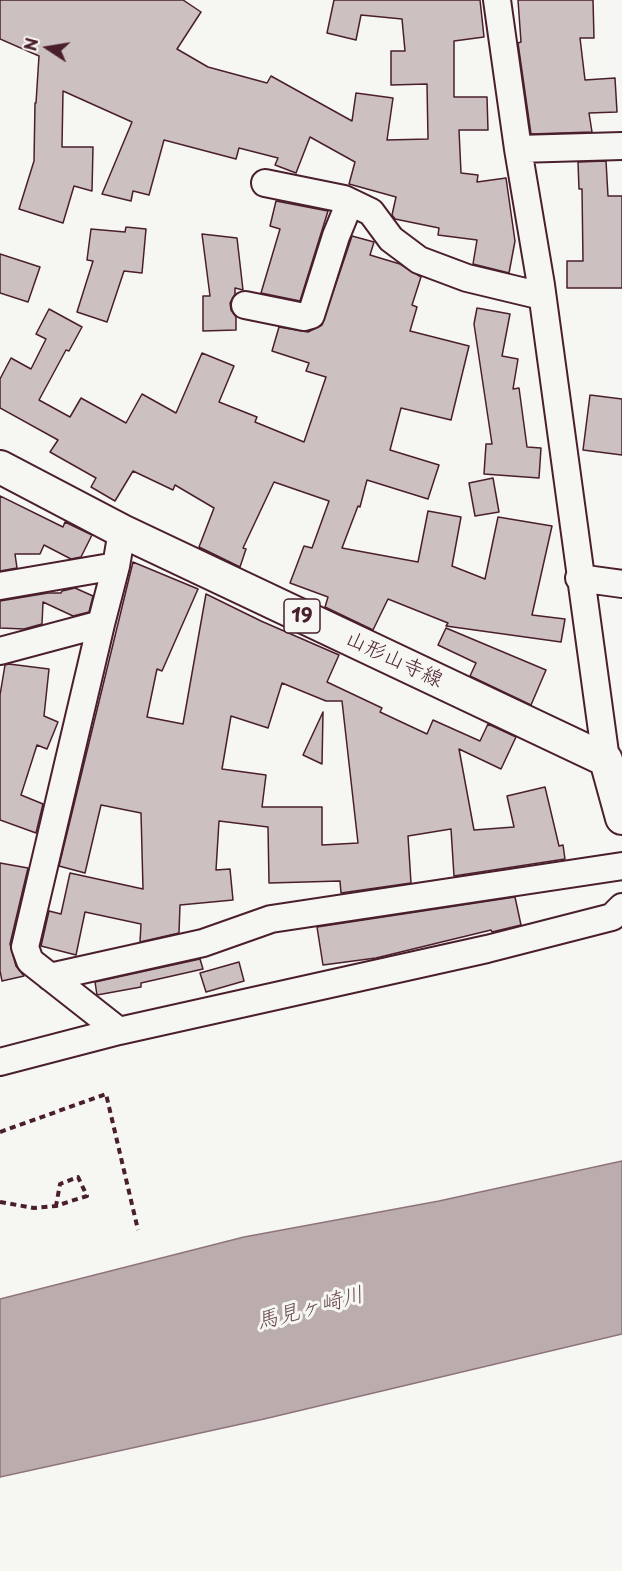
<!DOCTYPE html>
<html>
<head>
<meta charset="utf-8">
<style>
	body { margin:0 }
	#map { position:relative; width:622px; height:1571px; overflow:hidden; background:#f6f6f2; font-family:"Playpen Sans",sans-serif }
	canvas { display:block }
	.north { position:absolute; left:18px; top:18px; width:60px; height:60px; -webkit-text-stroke:4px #f6f6f2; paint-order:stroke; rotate:282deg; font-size:16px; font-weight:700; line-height:24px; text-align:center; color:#4a1f2b }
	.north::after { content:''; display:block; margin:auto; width:21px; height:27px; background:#4a1f2b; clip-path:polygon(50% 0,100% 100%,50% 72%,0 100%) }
</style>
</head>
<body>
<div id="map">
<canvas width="622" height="1571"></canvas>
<div class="north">N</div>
</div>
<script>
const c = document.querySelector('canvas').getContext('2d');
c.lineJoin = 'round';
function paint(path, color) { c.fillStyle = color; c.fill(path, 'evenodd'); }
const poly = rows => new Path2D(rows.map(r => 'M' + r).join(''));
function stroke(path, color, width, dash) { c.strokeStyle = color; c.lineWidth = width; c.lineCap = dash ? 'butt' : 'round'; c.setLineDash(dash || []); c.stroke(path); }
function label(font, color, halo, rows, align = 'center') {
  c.font = font + ' "Playpen Sans","Klee One",sans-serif'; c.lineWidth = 6; c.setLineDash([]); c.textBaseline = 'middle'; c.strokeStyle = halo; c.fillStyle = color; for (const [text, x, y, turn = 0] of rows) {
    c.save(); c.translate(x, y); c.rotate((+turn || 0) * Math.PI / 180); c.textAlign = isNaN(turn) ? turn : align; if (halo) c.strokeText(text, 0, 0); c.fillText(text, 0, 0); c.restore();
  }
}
const water = poly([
	[622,1161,622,1334,264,1419,0,1477,0,1299,244,1237,439,1201,622,1161]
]);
const building = poly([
	[0,0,183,0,201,12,177,49,208,67,267,83,271,76,352,121,356,93,393,98,387,140,428,139,427,84,391,85,391,51,405,51,402,19,361,15,356,40,327,33,334,0,480,0,484,37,454,41,454,97,487,97,488,130,459,130,461,173,478,175,477,182,506,178,515,241,509,273,473,264,477,240,438,235,439,228,395,219,392,215,396,197,349,184,355,162,310,137,296,173,275,165,278,158,239,148,236,159,164,140,149,195,133,191,131,201,102,194,132,122,63,91,62,147,93,147,92,191,74,186,63,223,19,209,34,161,35,103,36,103,39,56,0,39,0,0],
	[518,0,593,0,594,38,580,38,585,80,615,78,617,112,589,113,592,132,531,134,518,43,521,42,518,0],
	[606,161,608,196,622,196,622,288,567,288,567,261,583,261,582,189,579,189,578,162,606,161],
	[276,201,328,211,300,301,261,293,280,229,270,226,276,201],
	[126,227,146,229,142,273,124,271,107,322,77,312,93,261,87,260,91,229,125,232,126,227],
	[202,234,237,238,243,290,235,288,235,294,230,303,231,310,236,317,236,330,203,331,203,296,210,296,202,234],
	[352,236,374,242,370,255,400,264,421,277,412,305,417,307,410,331,469,346,451,420,401,408,390,450,439,465,428,499,367,480,360,507,358,506,342,548,418,562,428,511,461,517,452,566,485,579,498,517,552,526,532,615,565,619,561,642,446,626,448,623,388,599,373,630,325,607,328,597,290,583,304,546,312,548,329,501,274,482,243,548,246,549,240,567,199,547,214,508,175,485,173,490,133,471,115,501,91,487,96,478,50,452,58,440,0,408,0,379,11,358,31,369,46,339,36,334,49,309,82,327,69,351,66,350,39,400,70,417,81,398,126,423,142,394,176,413,202,353,234,366,219,402,257,417,255,422,304,442,326,377,306,371,309,363,272,351,279,327,308,332,322,325,352,236],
	[0,254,40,267,28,302,0,293,0,254],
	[477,308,510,314,502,356,518,359,513,389,519,388,527,447,541,448,539,478,484,474,486,444,492,444,474,324,477,308],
	[590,395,622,399,622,455,583,450,590,395],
	[493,478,499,512,475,516,469,483,493,478],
	[0,496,63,527,65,522,92,535,81,557,71,559,44,545,40,554,15,554,17,568,0,571,0,496],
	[133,562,198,589,162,671,157,669,147,717,183,724,206,594,261,621,339,655,327,682,382,708,380,712,427,734,433,720,480,741,488,724,516,737,501,769,459,749,474,830,514,827,507,796,545,787,559,846,563,845,565,859,454,876,451,829,408,836,411,883,341,893,340,881,269,883,268,827,219,821,216,870,230,869,233,900,180,905,179,933,140,942,141,924,85,912,76,955,41,946,49,911,61,914,70,873,143,889,141,813,101,805,85,873,59,866,133,562],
	[282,683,326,701,342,701,358,843,322,845,322,807,262,807,266,775,222,769,231,716,268,728,282,683],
	[75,588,93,596,89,612,73,616,43,602,42,624,24,629,0,628,0,601,48,593,61,593,62,591,75,588],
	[446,628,546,670,531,705,470,676,476,663,438,645,446,628],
	[9,664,49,669,44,716,58,722,47,749,37,745,21,795,43,804,36,833,0,820,0,695,5,665,9,664],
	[323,712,322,764,303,755,323,712],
	[0,863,28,868,10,944,16,966,24,976,2,981,0,971,0,863],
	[515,897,521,925,492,932,491,930,376,958,323,965,317,927,515,897],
	[200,959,203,969,141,983,141,987,97,995,95,982,200,959],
	[239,962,244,981,206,992,200,973,239,962]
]);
const path = poly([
	[0,1132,106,1094,138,1230],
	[0,1202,34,1208,56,1206,71,1201,87,1196,78,1177,60,1184,56,1206]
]);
const minor = poly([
	[497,0,518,149,541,285,606,760],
	[518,149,622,146],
	[265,183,344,199,371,212,391,239,419,260,467,278,542,296],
	[245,305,304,317,311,315,336,236,350,202],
	[579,578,622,584],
	[0,586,116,566],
	[0,651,101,624],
	[50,977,203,943,271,919,622,866],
	[119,1031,30,961,25,947,101,624,116,566,122,531],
	[0,1062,119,1031,487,949,612,917,622,907]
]);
const major = poly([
	[0,467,122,531,606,760,622,818]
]);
const shields = [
	[302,616,36]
];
const shieldNames = [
	["19",302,616]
];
const streetNames = [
	["山形山寺線",394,660,25]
];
const waterNames = [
	["馬見ヶ崎川",310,1309,-15]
];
paint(water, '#bbadae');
stroke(water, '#8e747a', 1.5);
paint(building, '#ccc1c0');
stroke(building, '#4a1f2b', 1.5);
stroke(minor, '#4a1f2b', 30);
stroke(major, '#4a1f2b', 36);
stroke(path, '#4a1f2b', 4, [6, 4.5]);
stroke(minor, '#f6f6f2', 26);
stroke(major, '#f6f6f2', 32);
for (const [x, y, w] of shields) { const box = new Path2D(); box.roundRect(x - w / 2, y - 17, w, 34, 4.5); c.fillStyle = '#f6f6f2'; c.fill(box); stroke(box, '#4a1f2b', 1.5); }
label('bold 20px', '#4a1f2b', null, shieldNames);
label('21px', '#4a1f2b', '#f6f6f2', streetNames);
label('italic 22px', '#6c4a52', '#f6f6f2', waterNames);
</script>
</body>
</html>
